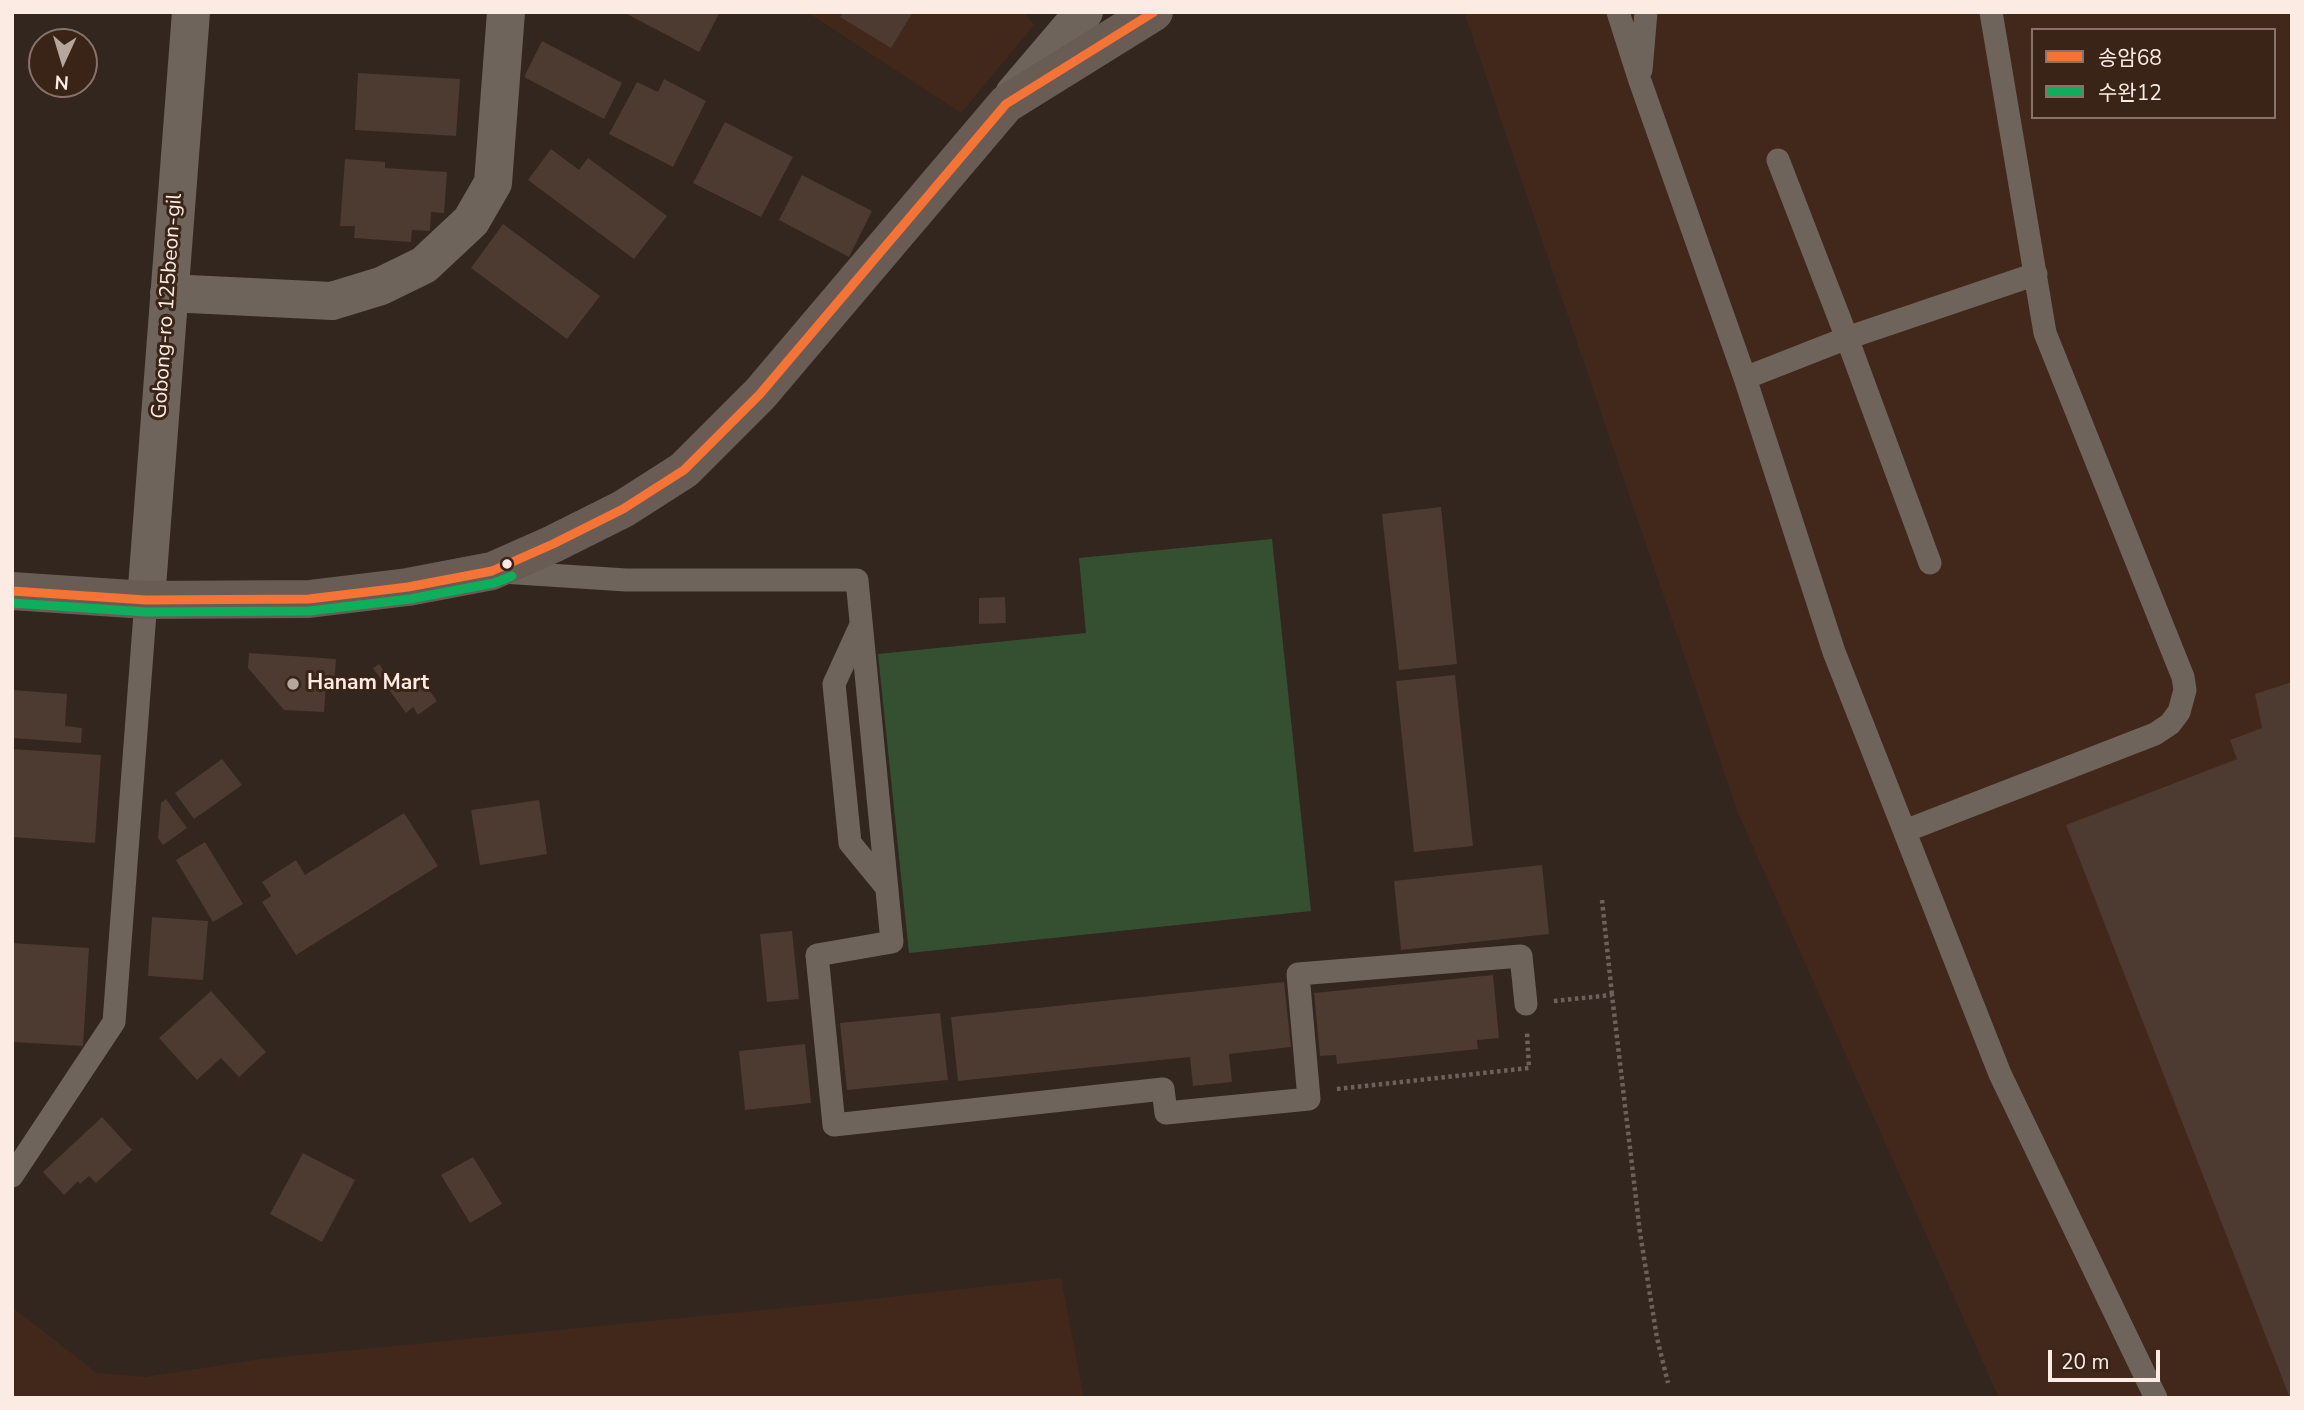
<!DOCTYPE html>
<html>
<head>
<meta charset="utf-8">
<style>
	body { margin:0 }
	#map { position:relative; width:2304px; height:1410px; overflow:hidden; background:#32261f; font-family:"Nunito Sans","Noto Sans KR",sans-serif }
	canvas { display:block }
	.frame { position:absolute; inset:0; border:14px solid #fbebe3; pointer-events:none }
	.legend { position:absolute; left:2031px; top:28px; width:245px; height:91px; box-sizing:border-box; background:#3a2317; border:2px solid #877369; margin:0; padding:9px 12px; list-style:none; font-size:21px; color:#fbebe3 }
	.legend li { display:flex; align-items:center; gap:14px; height:35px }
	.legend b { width:35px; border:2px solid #877369 }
	.north { position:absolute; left:28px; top:28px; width:70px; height:70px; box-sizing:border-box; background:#3a2317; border:2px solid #877369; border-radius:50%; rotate:184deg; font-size:19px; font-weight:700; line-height:28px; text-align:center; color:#fbebe3 }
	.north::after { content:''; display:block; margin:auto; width:24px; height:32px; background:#b5a69e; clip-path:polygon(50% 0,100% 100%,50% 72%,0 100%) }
	.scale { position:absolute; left:2048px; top:1350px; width:112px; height:32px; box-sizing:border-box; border:4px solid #fbebe3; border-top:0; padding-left:9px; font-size:21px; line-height:24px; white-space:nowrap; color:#fbebe3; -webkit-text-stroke:5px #3a2317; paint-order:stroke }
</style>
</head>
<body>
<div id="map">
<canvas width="2304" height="1410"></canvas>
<div class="frame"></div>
<ul class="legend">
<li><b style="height:9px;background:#f57335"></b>송암68</li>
<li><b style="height:9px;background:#0daf5c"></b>수완12</li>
</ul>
<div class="north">N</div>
<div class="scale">20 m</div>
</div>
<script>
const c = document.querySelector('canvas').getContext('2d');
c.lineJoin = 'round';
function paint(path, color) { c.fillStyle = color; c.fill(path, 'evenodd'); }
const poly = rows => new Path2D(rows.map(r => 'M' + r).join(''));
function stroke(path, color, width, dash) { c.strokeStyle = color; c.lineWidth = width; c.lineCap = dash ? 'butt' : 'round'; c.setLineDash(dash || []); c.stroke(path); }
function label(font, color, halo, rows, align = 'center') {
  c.font = font + ' "Nunito Sans",sans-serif'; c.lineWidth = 6; c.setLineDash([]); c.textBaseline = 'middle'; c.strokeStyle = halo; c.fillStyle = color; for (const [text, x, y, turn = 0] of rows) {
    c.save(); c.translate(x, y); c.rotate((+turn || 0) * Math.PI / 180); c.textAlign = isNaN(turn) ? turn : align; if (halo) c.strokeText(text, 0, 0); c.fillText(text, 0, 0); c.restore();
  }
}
const built = poly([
	[807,12,1024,12,1034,25,961,113],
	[1464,12,2292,12,2292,1398,1999,1398,1738,813],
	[2033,30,2274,30,2274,117,2033,117],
	[1061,1278,1084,1398,12,1398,12,1307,97,1373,145,1377,261,1359,835,1303]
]);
const green = poly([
	[1272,539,1311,911,909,953,878,654,1086,633,1079,558]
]);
const building = poly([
	[628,12,720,12,699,52,627,14],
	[843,12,913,12,891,48,840,17],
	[542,41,622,83,604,119,524,77],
	[358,73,460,79,456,136,355,130],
	[664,79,706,101,673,167,609,134,637,82,658,92],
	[725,122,793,157,761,217,693,183],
	[551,149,579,170,588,158,667,216,634,259,528,180],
	[345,159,385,162,385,168,447,172,444,213,431,212,430,231,412,230,411,242,354,238,355,226,340,226],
	[802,175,872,211,849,257,779,220],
	[503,224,600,296,567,339,471,268],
	[1441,507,1457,664,1399,670,1382,514],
	[1005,597,1006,623,979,624,979,598],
	[249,653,336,659,334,686,326,686,324,712,284,710,248,668],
	[379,664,388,677,421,679,437,701,418,715,413,707,406,713,373,668],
	[1455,675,1473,846,1414,852,1396,681],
	[2292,682,2292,1398,2290,1398,2066,825,2237,759,2230,740,2262,728,2255,694],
	[12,690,67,694,65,726,82,728,81,743,12,738],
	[12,749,101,755,95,843,12,837],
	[222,759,242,785,194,819,175,793],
	[166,799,187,828,163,845,158,838,161,803],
	[539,800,547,854,480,865,471,810],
	[404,813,438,866,296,955,262,902,271,896,262,882,296,860,305,875],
	[205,842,243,904,213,922,176,860],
	[1542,865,1549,934,1401,950,1394,881],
	[152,917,208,921,203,980,148,976],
	[792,931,799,999,767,1002,760,934],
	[12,943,89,948,83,1046,12,1042],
	[1493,975,1499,1038,1477,1040,1478,1049,1337,1064,1336,1055,1320,1056,1314,993],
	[1284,982,1291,1047,1229,1054,1232,1082,1193,1086,1190,1057,958,1081,951,1017],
	[211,991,266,1052,239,1077,221,1058,197,1080,159,1038],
	[940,1013,948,1080,847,1090,840,1023],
	[805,1044,811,1103,745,1110,739,1051],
	[102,1117,132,1150,96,1183,89,1176,80,1184,78,1181,64,1195,43,1172],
	[303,1153,355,1180,322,1242,270,1214],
	[473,1157,502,1204,470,1223,441,1175]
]);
const path = poly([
	[1602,900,1612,995],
	[1554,1001,1612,995,1640,1233,1657,1338,1668,1383],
	[1337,1089,1529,1068,1527,1033]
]);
const service = poly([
	[1618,12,1640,81,1745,378,1834,652,2000,1074,2156,1398],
	[1641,70,1646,12],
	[1778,160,1847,338,1930,563],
	[1745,378,1847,338,2036,274],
	[502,572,626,580,857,580,892,942,817,955,834,1125,1163,1089,1166,1113,1309,1099,1298,974,1521,956,1526,1004],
	[860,627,834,684,850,843,887,888],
	[1905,831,2155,734,2170,724,2179,712,2185,690,2183,677,2045,333,1991,12],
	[12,1176,114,1022,146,600]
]);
const minor = poly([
	[1014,94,1084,12],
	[169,293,332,301,381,286,424,265,471,221,493,183,506,12],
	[146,600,191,12]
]);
const secondary = poly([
	[12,591,146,600,309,599,408,587,492,571,553,544,623,509,684,470,760,394,1006,104,1154,12]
]);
const bus1 = poly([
	[12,591,146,600,309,599,408,587,492,571,553,544,623,509,684,470,760,394,1006,104,1154,12]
]);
const bus2 = poly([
	[12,603,146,612,309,611,410,599,494,583,512,576]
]);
const markers = [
	[507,564,6,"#fbebe3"],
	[293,684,7,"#b5a69e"]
];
const streetNames = [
	["Gobong-ro 125beon-gil",168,306,-86]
];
const poiNames = [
	["Hanam Mart",307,684]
];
paint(built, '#42281a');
paint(green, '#355030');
paint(building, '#4d3a30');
stroke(path, '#6c625c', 4.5, [3.5, 3.5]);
stroke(service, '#6e645c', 23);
stroke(minor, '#6e645c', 38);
stroke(secondary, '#685c54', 38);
stroke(bus1, '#f57335', 9);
stroke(bus2, '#0daf5c', 9);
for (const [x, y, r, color] of markers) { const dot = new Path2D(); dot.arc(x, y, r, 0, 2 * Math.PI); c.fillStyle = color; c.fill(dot); stroke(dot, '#3a2317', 2.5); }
label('21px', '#fbebe3', '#3a2317', streetNames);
label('bold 21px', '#fbebe3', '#3a2317', poiNames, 'left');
</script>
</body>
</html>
